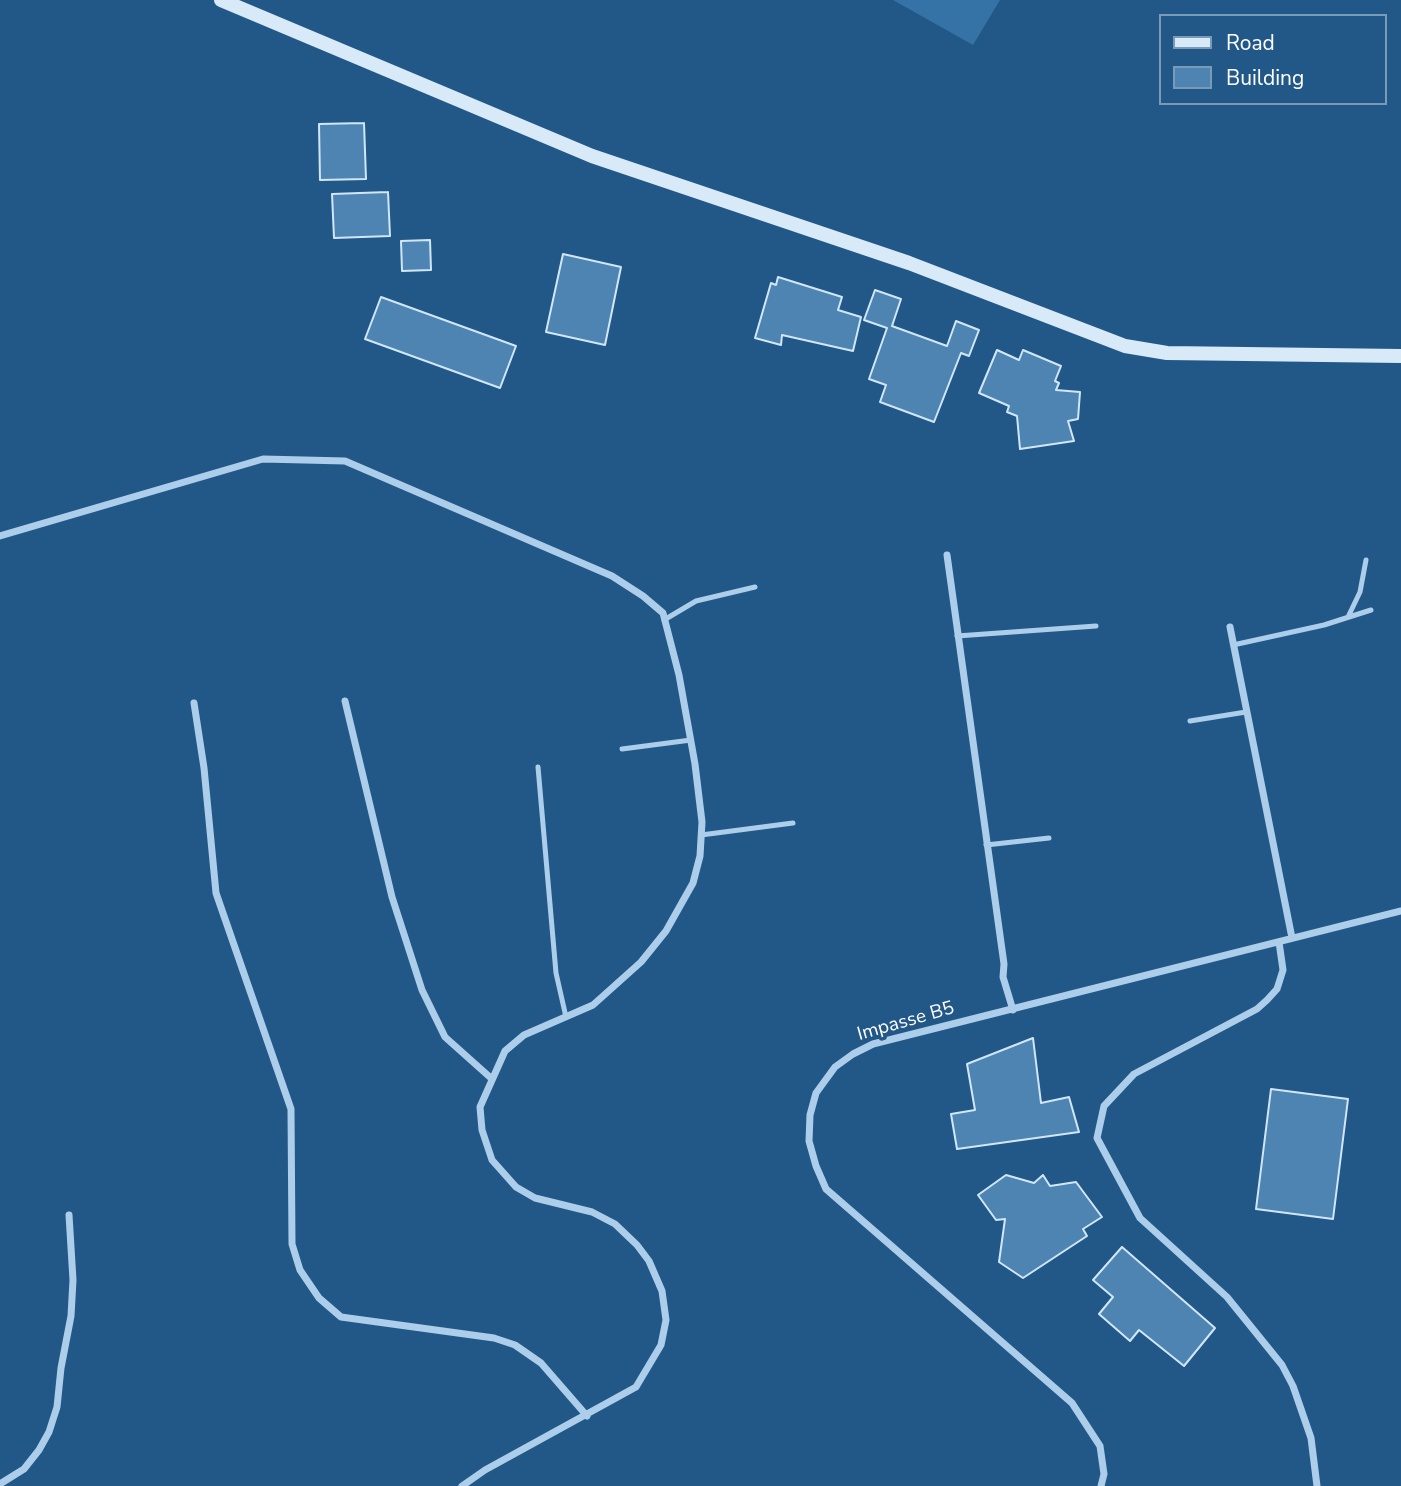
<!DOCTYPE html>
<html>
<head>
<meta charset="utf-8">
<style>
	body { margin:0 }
	#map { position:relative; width:1401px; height:1486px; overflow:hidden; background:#225888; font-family:"Nunito Sans",sans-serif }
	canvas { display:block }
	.legend { position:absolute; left:1159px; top:14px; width:228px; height:91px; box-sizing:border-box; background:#225888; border:2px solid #7a9bb8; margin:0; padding:9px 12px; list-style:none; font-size:21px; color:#fff }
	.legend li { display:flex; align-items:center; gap:14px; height:35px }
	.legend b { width:35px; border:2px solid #7a9bb8 }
</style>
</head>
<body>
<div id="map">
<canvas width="1401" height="1486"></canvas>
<ul class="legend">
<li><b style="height:9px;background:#d8e9f8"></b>Road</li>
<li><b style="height:19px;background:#4e84b2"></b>Building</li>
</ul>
</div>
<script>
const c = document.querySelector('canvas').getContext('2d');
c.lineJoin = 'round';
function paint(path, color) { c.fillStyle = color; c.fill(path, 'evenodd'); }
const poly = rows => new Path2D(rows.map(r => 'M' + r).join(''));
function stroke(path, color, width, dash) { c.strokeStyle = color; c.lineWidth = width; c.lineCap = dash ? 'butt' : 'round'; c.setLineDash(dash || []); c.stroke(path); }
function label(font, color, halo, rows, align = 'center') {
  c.font = font + ' "Nunito Sans",sans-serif'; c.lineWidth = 7; c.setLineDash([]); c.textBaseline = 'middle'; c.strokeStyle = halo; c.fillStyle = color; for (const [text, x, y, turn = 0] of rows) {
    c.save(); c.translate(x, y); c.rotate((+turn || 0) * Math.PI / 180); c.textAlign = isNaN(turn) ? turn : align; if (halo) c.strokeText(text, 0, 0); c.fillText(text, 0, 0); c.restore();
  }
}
const green = poly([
	[893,0,1000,0,973,45]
]);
const building = poly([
	[364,123,366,179,320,180,319,124,364,123],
	[388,192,390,236,334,238,332,194,388,192],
	[430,240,431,270,402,271,401,241,430,240],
	[563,254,621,267,605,345,546,332,563,254],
	[778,277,842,297,838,310,861,317,853,351,782,335,781,345,755,338,771,283,776,285,778,277],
	[875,290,901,299,892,326,947,346,956,321,979,330,969,356,961,353,934,422,880,402,886,385,869,379,887,328,864,320,875,290],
	[381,297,516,346,500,388,365,339,381,297],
	[997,350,1019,360,1023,350,1061,366,1055,381,1059,383,1056,390,1080,392,1078,419,1068,421,1074,441,1020,449,1017,416,1007,412,1009,406,979,393,997,350],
	[1033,1038,1041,1103,1069,1097,1079,1132,957,1149,951,1114,975,1110,967,1064,1033,1038],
	[1271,1089,1348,1099,1333,1219,1256,1209,1271,1089],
	[1006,1175,1034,1183,1043,1175,1050,1186,1076,1182,1102,1217,1083,1229,1087,1236,1023,1278,999,1262,1005,1219,996,1220,978,1195,1006,1175],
	[1122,1247,1215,1328,1184,1366,1139,1330,1130,1341,1099,1314,1113,1297,1093,1280,1122,1247]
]);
const lane = poly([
	[1348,617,1360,592,1366,560],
	[664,620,696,601,755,587],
	[957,636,1096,626],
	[1233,645,1324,625,1371,610],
	[1190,721,1246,712],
	[622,749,691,740],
	[538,767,556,973,566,1017],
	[701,835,793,823],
	[986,845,1049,838]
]);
const street = poly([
	[0,536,263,459,345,461,612,576,643,596,663,613,679,675,695,764,702,822,700,856,693,883,666,931,641,962,593,1005,524,1035,505,1051,480,1107,482,1130,492,1160,516,1187,535,1198,592,1212,615,1224,637,1245,649,1261,662,1291,666,1320,661,1345,636,1387,485,1470,462,1486],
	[947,555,1004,964,1003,977,1013,1010],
	[1230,627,1292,938],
	[345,701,392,897,422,990,445,1037,492,1079],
	[194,703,204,768,216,893,291,1109,292,1244,300,1270,319,1298,341,1317,494,1338,515,1345,541,1363,587,1416],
	[1279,942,1283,970,1277,989,1267,1000,1257,1009,1134,1074,1104,1106,1097,1138,1140,1218,1227,1297,1282,1365,1293,1386,1311,1438,1317,1486],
	[0,1484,24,1469,39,1450,49,1432,57,1407,61,1368,71,1316,73,1280,69,1215],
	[1101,1486,1104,1474,1100,1446,1072,1403,826,1189,816,1166,809,1141,810,1115,816,1093,835,1067,853,1054,873,1044,1401,911]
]);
const secondary = poly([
	[221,0,592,156,909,263,1125,346,1167,353,1401,356]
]);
const streetNames = [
	["Impasse B5",906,1022,-16]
];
paint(green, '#3572a5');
paint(building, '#4e84b2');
stroke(building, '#d1e6f7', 2);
stroke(lane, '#adceea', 5);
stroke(street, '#adceea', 7);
stroke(secondary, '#d8e9f8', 14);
label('19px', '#fff', '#225888', streetNames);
</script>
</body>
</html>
